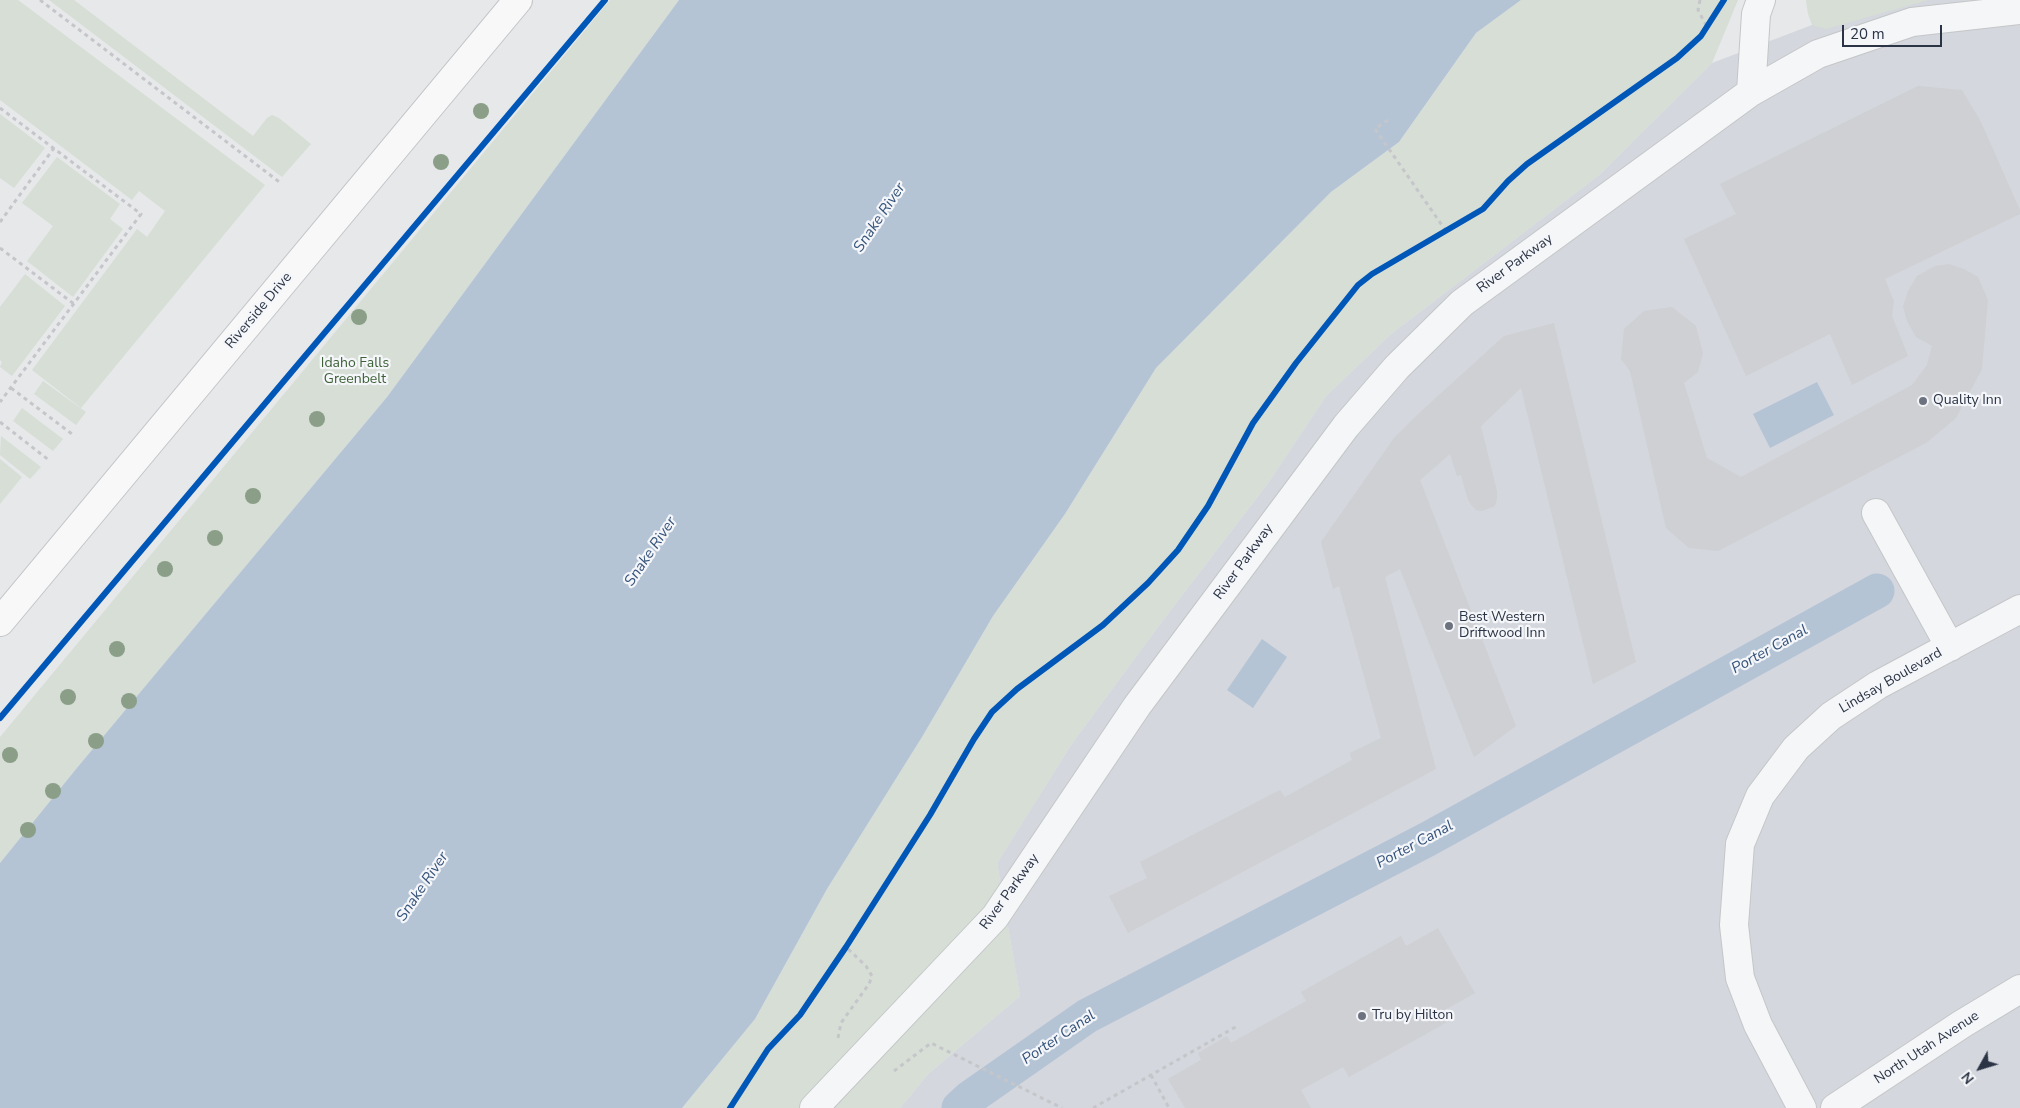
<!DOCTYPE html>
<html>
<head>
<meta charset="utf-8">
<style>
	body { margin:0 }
	#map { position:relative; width:2020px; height:1108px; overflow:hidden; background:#e6e8ea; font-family:"Nunito Sans",sans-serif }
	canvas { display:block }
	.north { position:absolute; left:1955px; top:1043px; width:50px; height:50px; -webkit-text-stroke:4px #f4f6f9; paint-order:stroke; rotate:231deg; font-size:14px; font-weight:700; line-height:20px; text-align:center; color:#2b3445 }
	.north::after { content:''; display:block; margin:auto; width:18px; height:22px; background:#2b3445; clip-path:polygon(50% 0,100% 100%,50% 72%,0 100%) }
	.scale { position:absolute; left:1842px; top:25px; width:100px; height:22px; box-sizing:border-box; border:2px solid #2b3445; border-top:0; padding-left:6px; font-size:15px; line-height:18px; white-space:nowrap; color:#2b3445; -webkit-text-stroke:4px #f4f6f9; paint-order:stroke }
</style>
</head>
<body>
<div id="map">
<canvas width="2020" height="1108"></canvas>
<div class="north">N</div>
<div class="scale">20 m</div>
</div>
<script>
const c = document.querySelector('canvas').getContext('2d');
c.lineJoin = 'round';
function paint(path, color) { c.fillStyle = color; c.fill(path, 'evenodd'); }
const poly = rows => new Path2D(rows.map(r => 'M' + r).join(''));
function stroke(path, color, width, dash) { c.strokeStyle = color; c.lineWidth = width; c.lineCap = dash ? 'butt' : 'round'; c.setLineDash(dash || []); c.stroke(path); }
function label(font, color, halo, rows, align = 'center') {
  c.font = font + ' "Nunito Sans",sans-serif'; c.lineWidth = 4.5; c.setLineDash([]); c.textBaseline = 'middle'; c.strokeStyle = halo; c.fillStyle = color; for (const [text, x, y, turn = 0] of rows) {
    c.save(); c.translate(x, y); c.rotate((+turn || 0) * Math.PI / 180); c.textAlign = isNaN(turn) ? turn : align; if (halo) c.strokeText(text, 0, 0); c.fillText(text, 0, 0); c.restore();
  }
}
const built = poly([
	[1925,0,2020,0,2020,1108,900,1108,928,1074,1020,996,997,863,1071,745,1160,624,1268,483,1326,396,1391,334,1599,175,1712,63,1812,25]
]);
const green = poly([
	[0,0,18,0,265,185,81,408,32,370,137,229,147,237,165,211,139,191,132,200,0,100],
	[49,0,74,0,253,136,267,118,272,115,279,118,311,144,282,177],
	[610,0,679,0,387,397,76,769,0,863,0,737],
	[1521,0,1738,0,1712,63,1599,175,1391,334,1326,396,1268,483,1160,624,1071,745,997,863,1020,996,928,1074,900,1108,682,1108,755,1019,827,889,922,737,993,616,1065,514,1156,368,1331,192,1399,142,1476,33],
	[1806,0,1928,0,1826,29,1812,25,1808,14],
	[0,114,45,148,14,188,0,178],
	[57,157,120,204,110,219,123,229,73,297,27,261,53,226,22,203],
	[25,274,65,306,12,376,0,367,2,362,0,360,0,307],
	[43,381,86,412,76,425,34,394],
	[22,408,63,439,53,451,13,421],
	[1,436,41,467,30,479,0,455],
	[0,459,22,477,0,504]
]);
const water = poly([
	[679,0,1521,0,1476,33,1399,142,1331,192,1156,368,1065,514,993,616,922,737,827,889,755,1019,682,1108,0,1108,0,863,76,769,387,397],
	[1817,382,1834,415,1770,448,1753,414],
	[1262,639,1287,657,1253,708,1227,690]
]);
const canal = poly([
	[959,1108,971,1097,1087,1016,1428,839,1877,591]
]);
const building = poly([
	[1918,86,1962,90,1981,122,2020,210,2020,214,1885,279,1894,301,1892,316,1908,356,1852,385,1830,334,1746,376,1684,239,1736,214,1720,184],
	[1949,264,1964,269,1978,277,1988,300,1982,369,1956,418,1926,443,1718,551,1689,548,1666,528,1630,371,1621,359,1624,329,1644,311,1672,307,1696,326,1703,353,1698,372,1684,383,1707,458,1741,477,1912,385,1927,365,1932,346,1916,337,1907,321,1903,306,1908,291,1917,276,1935,266],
	[1554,323,1636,662,1593,684,1521,388,1481,426,1497,491,1497,499,1495,506,1482,511,1476,510,1472,506,1468,500,1461,475,1457,476,1450,454,1420,480,1516,726,1474,757,1400,569,1385,577,1436,769,1128,933,1109,896,1147,878,1140,862,1280,790,1285,797,1352,760,1350,753,1381,738,1339,586,1333,589,1321,542,1394,438,1417,415,1504,336],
	[1438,928,1475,993,1443,1011,1449,1021,1349,1077,1343,1067,1301,1090,1311,1108,1185,1108,1168,1079,1201,1060,1198,1053,1227,1036,1231,1043,1306,1001,1301,992,1401,936,1406,946]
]);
const path = poly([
	[40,0,282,184],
	[1700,0,1698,10,1707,27],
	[0,108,141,214,0,402],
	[1388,120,1375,129,1446,231],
	[0,222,54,148],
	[0,248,74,304],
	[11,388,72,434],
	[0,422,50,461],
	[838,1038,841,1023,869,984,872,976,866,966,846,947],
	[894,1071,931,1043,1062,1108],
	[1151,1075,1169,1108],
	[1093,1108,1239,1025]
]);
const minor = poly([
	[1751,92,1756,14,1761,0],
	[1876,513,1950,647],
	[814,1108,995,917,1137,706,1346,426,1397,367,1462,303,1751,92,1818,54,1912,22,2020,10],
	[1802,1108,1758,1025,1740,978,1734,925,1740,844,1760,796,1796,748,1831,716,1878,685,2020,609],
	[1835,1108,1962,1024,2020,989]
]);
const major = poly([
	[0,622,518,0]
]);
const cycleway = poly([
	[0,718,605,0],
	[730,1108,768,1049,800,1015,846,947,930,815,974,739,992,712,1017,689,1103,625,1148,583,1178,550,1208,506,1253,423,1296,363,1358,285,1372,274,1483,209,1508,181,1527,164,1677,58,1701,36,1724,0]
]);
const trees = [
	[481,111],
	[441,162],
	[359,317],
	[317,419],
	[253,496],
	[215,538],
	[165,569],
	[117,649],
	[68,697],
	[129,701],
	[96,741],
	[10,755],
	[53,791],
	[28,830]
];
const markers = [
	[1923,401,5,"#6c737f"],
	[1449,626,5,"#6c737f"],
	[1362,1016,5,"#6c737f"]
];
const streetNames = [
	["River Parkway",1515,264,-36],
	["Riverside Drive",259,311,-50],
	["River Parkway",1244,562,-54],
	["Lindsay Boulevard",1891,681,-30],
	["River Parkway",1010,892,-54],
	["North Utah Avenue",1927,1048,-33]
];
const parkNames = [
	["Idaho Falls",355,364],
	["Greenbelt",355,380]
];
const poiNames = [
	["Quality Inn",1933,401],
	["Best Western",1459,618],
	["Driftwood Inn",1459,634],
	["Tru by Hilton",1372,1016]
];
const waterNames = [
	["Snake River",880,218,-56],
	["Snake River",651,552,-56],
	["Porter Canal",1770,650,-29],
	["Porter Canal",1415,845,-28],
	["Snake River",423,887,-56],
	["Porter Canal",1059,1038,-34]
];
paint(built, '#d4d7dd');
paint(green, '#d6ded6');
paint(water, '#b4c4d5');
stroke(canal, '#b4c4d5', 35);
paint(building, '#ced0d3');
stroke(minor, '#c4c6c8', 30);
stroke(major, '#c2c5c8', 30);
stroke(path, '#c5c6ca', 3, [4, 4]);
stroke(minor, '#f5f6f7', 28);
stroke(major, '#f8f8f8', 28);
stroke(cycleway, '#0057b8', 6);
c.fillStyle = '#8a9e88';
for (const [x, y] of trees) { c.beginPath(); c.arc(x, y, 8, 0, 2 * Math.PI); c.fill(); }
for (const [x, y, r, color] of markers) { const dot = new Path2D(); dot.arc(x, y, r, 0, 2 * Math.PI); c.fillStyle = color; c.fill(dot); stroke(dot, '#f4f6f9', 2); }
label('14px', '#2b3445', '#f4f6f9', streetNames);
label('14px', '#3f6138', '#f4f6f9', parkNames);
label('14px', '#2b3445', '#f4f6f9', poiNames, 'left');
label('italic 15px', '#34527a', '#f4f6f9', waterNames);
</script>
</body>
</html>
